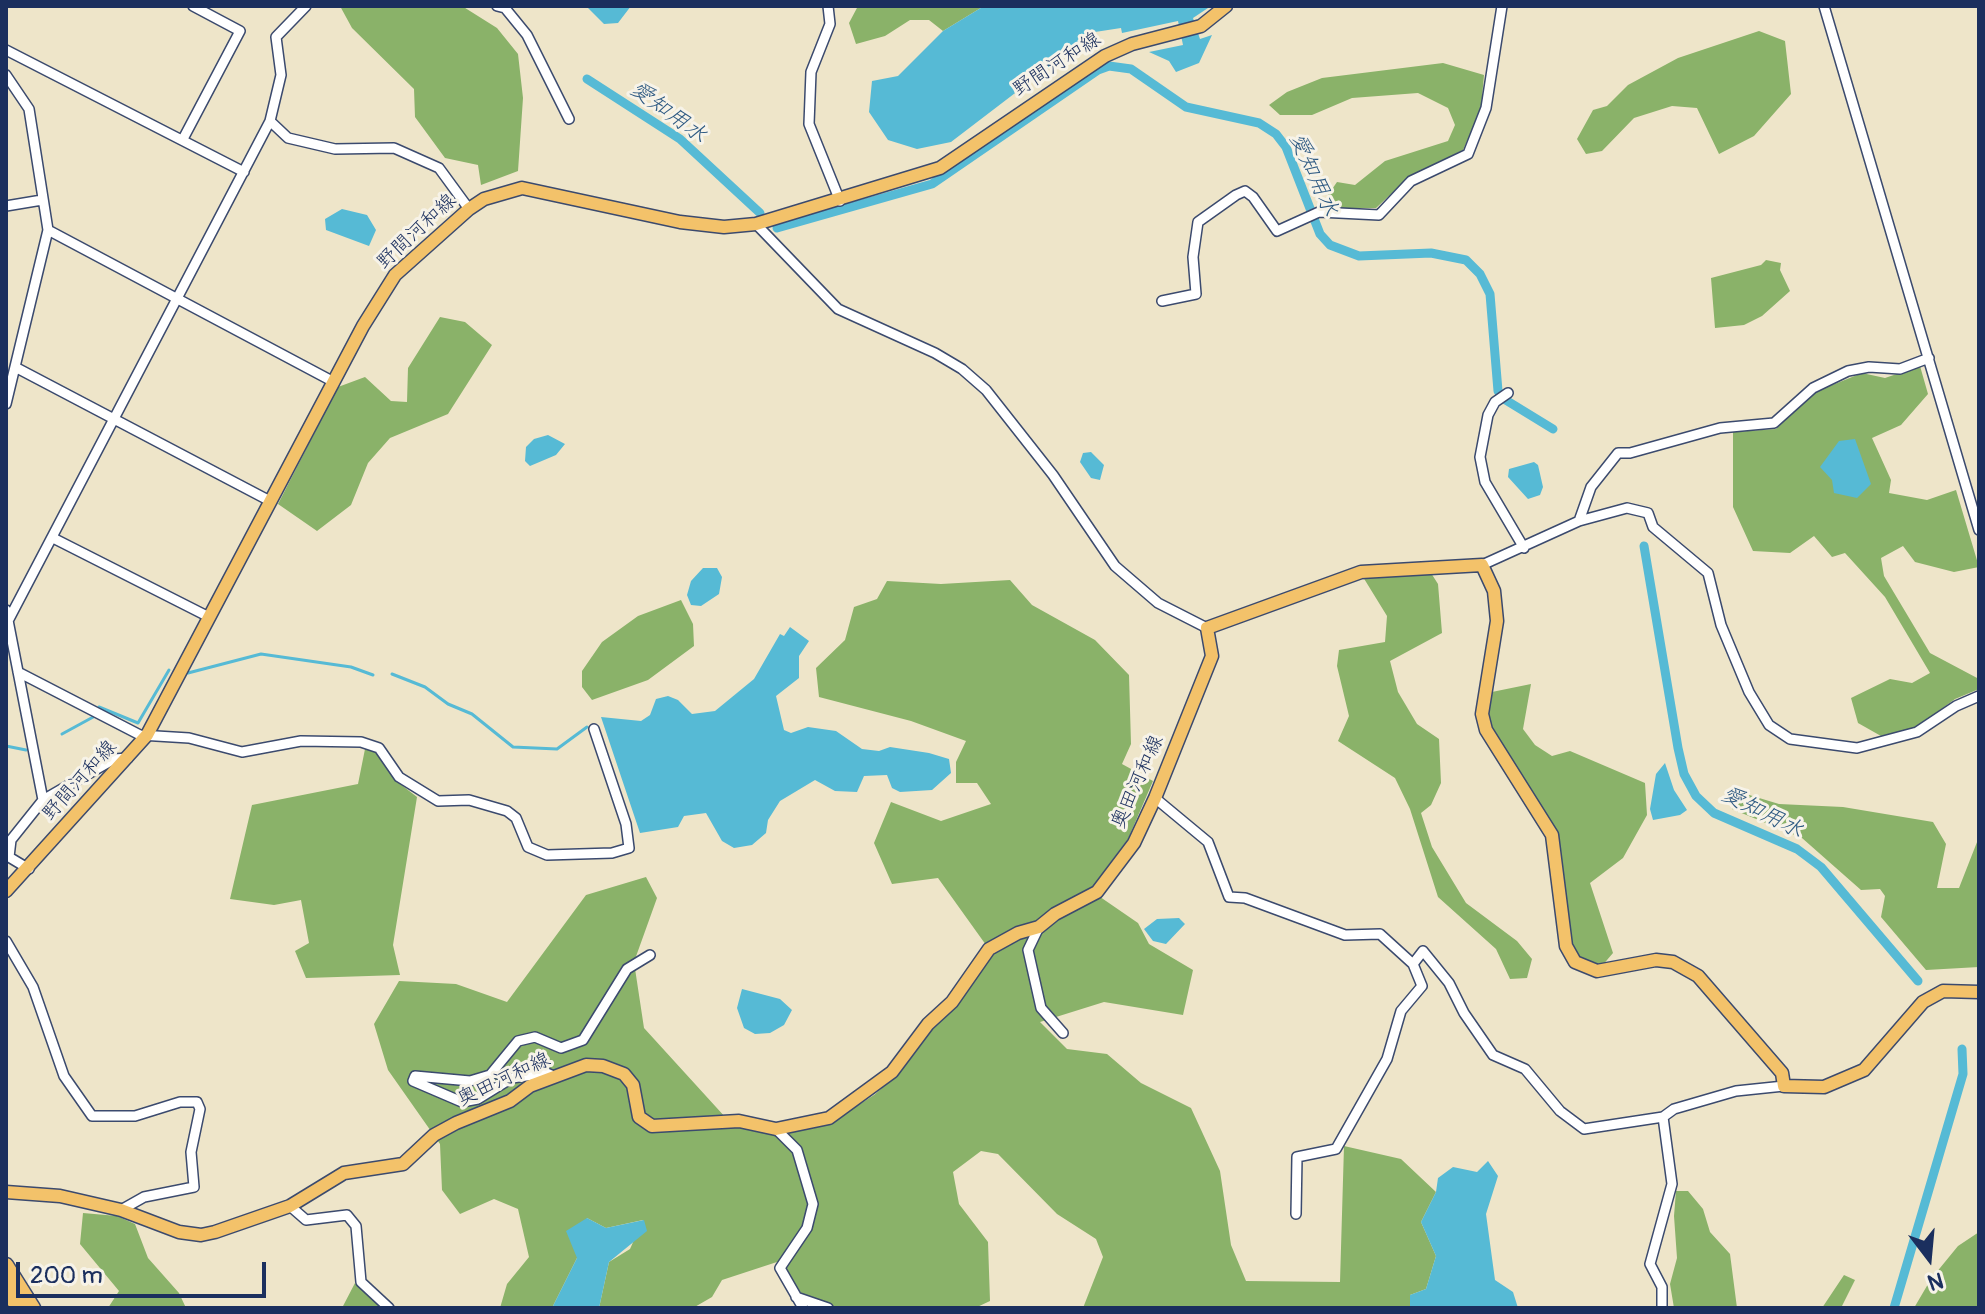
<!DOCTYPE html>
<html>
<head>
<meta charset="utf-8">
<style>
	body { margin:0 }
	#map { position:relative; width:1985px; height:1314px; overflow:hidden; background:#eee5c9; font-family:Pangolin,sans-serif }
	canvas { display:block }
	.frame { position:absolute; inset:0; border:8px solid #1b2f5e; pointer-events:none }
	.north { position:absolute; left:1889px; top:1218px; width:80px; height:80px; -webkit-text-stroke:6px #f7f3e8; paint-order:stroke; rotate:164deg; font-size:22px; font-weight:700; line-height:32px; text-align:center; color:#1b2f5e }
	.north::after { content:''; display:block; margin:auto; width:28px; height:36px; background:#1b2f5e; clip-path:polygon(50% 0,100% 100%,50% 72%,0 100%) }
	.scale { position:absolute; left:16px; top:1262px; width:250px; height:36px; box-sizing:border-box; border:4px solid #1b2f5e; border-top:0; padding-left:10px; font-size:24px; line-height:28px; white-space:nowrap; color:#1b2f5e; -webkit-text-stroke:6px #f7f3e8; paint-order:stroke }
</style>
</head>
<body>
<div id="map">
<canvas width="1985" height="1314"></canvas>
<div class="frame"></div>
<div class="north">N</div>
<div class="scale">200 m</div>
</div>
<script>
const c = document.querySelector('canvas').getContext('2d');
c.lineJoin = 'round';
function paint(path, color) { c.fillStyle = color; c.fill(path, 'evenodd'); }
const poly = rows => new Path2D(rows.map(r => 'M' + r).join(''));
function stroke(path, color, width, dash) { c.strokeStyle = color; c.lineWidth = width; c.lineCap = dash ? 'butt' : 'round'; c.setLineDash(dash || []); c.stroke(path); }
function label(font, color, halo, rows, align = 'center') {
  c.font = font + ' Pangolin,"Klee One",sans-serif'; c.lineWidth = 6; c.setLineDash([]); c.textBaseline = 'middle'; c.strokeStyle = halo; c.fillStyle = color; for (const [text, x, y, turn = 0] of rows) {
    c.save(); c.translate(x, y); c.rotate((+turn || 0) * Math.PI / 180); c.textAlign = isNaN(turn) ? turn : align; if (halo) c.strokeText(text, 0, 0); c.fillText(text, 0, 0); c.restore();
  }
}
const forest = poly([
	[340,6,462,6,497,28,518,54,523,98,518,171,481,185,478,165,445,158,415,117,414,89,352,28],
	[858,6,984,6,943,31,929,20,910,20,885,36,856,44,849,23],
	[1759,31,1785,41,1791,94,1754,136,1719,154,1697,108,1672,106,1634,118,1602,151,1586,154,1577,139,1593,110,1607,106,1628,85,1678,58],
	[1443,63,1484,75,1481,109,1463,150,1409,177,1376,208,1337,208,1328,195,1337,182,1355,185,1385,161,1448,141,1455,125,1448,108,1418,93,1352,98,1312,115,1280,115,1269,105,1287,92,1322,78],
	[1766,260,1781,263,1780,270,1790,291,1762,316,1744,325,1715,328,1711,278,1761,265],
	[440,317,465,322,492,345,448,414,390,438,368,463,351,505,317,531,278,504,338,387,365,377,391,401,407,402,408,368],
	[1920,366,1928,394,1901,425,1872,438,1891,480,1889,493,1927,500,1956,490,1979,567,1954,572,1915,562,1903,546,1881,558,1884,576,1930,653,1979,679,1979,689,1955,699,1917,727,1881,736,1858,723,1851,698,1890,679,1912,683,1930,673,1885,597,1845,553,1832,557,1814,536,1790,553,1753,551,1733,507,1733,432,1776,429,1815,392,1862,373,1885,378],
	[1431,573,1438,584,1442,633,1390,661,1398,692,1417,724,1439,739,1441,783,1431,805,1421,813,1432,847,1466,903,1517,941,1532,959,1527,978,1510,979,1496,949,1438,897,1410,809,1395,778,1338,741,1349,716,1337,666,1339,650,1385,642,1387,616,1363,577],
	[1010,580,1032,605,1095,640,1129,675,1131,744,1122,764,1153,781,1128,839,1090,890,1138,923,1149,944,1193,970,1183,1015,1104,1002,1040,1022,1067,1049,1107,1054,1141,1083,1191,1108,1220,1171,1231,1245,1246,1281,1340,1282,1344,1146,1401,1159,1436,1192,1421,1222,1436,1256,1426,1289,1410,1295,1410,1308,1083,1308,1103,1257,1096,1239,1057,1214,998,1154,981,1151,953,1172,959,1204,988,1242,990,1301,975,1308,811,1308,780,1261,722,1280,712,1297,693,1308,599,1308,609,1262,630,1249,643,1220,606,1228,587,1218,577,1258,552,1308,500,1308,507,1284,529,1257,518,1209,494,1199,460,1214,442,1190,440,1144,388,1070,374,1024,399,981,456,984,507,1002,586,895,646,877,657,898,634,962,644,1028,726,1118,772,1134,814,1128,831,1123,874,1095,896,1076,929,1028,991,952,938,878,892,884,874,843,891,802,941,821,991,804,977,783,956,783,956,762,966,741,911,721,819,697,816,668,845,640,854,607,877,599,887,581,941,584],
	[681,600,693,624,694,646,648,680,592,700,582,687,582,671,602,642,638,616],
	[1531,684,1523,729,1535,745,1552,756,1570,751,1645,783,1647,815,1623,858,1590,883,1613,953,1601,967,1581,960,1570,942,1556,835,1489,730,1487,693],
	[365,749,378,751,395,780,417,797,393,945,400,975,306,978,295,951,309,943,301,900,274,905,230,899,252,805,358,784],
	[1736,791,1779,804,1843,807,1933,822,1946,844,1937,888,1959,888,1979,837,1979,967,1926,970,1881,917,1885,896,1880,889,1861,890,1802,838,1732,809],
	[1676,1191,1688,1191,1703,1209,1710,1232,1730,1254,1737,1308,1674,1308,1670,1284,1677,1258,1674,1216],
	[83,1213,117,1216,135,1224,148,1258,179,1293,186,1308,108,1308,119,1291,80,1244],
	[1979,1232,1979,1308,1914,1308,1931,1279,1958,1246],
	[1844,1275,1855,1280,1841,1308,1822,1308],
	[355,1283,382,1308,342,1308]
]);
const water = poly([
	[586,6,631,6,618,23,604,24],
	[984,6,1211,6,1193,18,1200,39,1212,35,1199,63,1176,72,1169,61,1149,52,1183,45,1178,21,1122,33,1121,28,1095,32,951,142,917,149,888,140,869,112,872,81,898,76,943,31],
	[342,209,367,215,376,230,369,246,326,230,325,219],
	[548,435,565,444,556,455,530,466,525,461,526,447,534,439],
	[1855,439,1871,484,1857,498,1834,493,1832,480,1820,467,1839,441],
	[1091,452,1104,465,1100,480,1091,478,1080,462,1083,453],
	[1534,462,1538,465,1543,487,1540,495,1528,499,1508,477,1509,469],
	[703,568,717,568,722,577,719,594,701,606,691,605,687,595,691,581],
	[790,627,809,641,799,656,799,678,776,696,784,730,791,733,808,727,836,731,862,749,879,751,890,747,929,753,949,759,951,773,932,790,900,792,892,788,887,775,864,776,857,792,835,791,815,780,780,801,768,820,766,833,752,845,734,848,722,841,706,813,684,816,678,827,640,833,601,717,641,721,650,715,656,699,668,696,678,700,692,714,715,711,754,679,780,634,784,636],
	[1665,763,1674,790,1687,810,1680,815,1653,820,1650,809,1656,774],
	[1179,918,1185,924,1166,944,1153,941,1144,929,1157,919],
	[742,989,780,999,792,1010,784,1025,770,1033,755,1034,744,1028,737,1008],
	[1488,1161,1498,1176,1486,1214,1495,1280,1513,1292,1518,1308,1410,1308,1410,1295,1426,1289,1436,1256,1421,1222,1436,1192,1438,1178,1453,1167,1477,1172],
	[587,1218,606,1228,644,1220,647,1231,609,1262,599,1308,552,1308,577,1258,566,1231]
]);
const stream = poly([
	[188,673,261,654,351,667,373,675],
	[392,674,425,687,448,704,472,714,513,747,557,749,587,727],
	[99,707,138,723,169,670],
	[62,734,95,716],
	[6,746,26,750]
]);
const canal = poly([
	[587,79,680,139,760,213],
	[777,228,932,184,1098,70,1109,66,1131,69,1186,107,1259,123,1276,134,1286,147,1320,234,1330,245,1359,256,1431,253,1466,260,1480,274,1490,294,1498,391,1504,399,1553,429],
	[1644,546,1678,748,1684,774,1696,796,1714,813,1797,849,1821,867,1918,981],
	[1894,1308,1963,1074,1962,1049]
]);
const minor = poly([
	[497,6,505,8,527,35,569,119],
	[828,6,830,24,811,72,809,124,840,201],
	[1824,6,1979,530],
	[6,50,244,172],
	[6,75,29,109,48,230,6,404],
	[270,121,288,138,335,149,394,148,439,168,469,209],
	[183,139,240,31,193,6],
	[6,206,42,200],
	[756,224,838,309,935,353,962,369,986,390,1053,475,1115,566,1158,603,1207,628],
	[48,230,332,381],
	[1162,301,1196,294,1193,257,1198,222,1236,195,1245,191,1253,197,1277,231,1319,212,1379,215,1411,181,1468,154,1486,108,1502,6],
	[15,367,270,501],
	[1508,393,1495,402,1488,415,1480,457,1485,482,1524,548],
	[1579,521,1591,487,1618,453,1630,453,1720,428,1774,423,1813,388,1848,371,1869,367,1900,369,1929,358],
	[53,538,209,617],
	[1482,565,1579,521,1627,508,1648,513,1653,527,1708,573,1721,625,1749,692,1769,725,1790,739,1857,748,1917,732,1956,706,1979,696],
	[6,610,43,800],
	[8,621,270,121,281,75,276,37,306,6],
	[18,672,140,735,189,738,242,752,301,741,361,742,379,748,399,777,438,801,469,800,507,811,516,818,528,847,547,855,612,853,629,848,626,824,594,729],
	[1155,798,1208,842,1229,897,1245,898,1345,935,1380,934,1413,964,1422,986,1401,1011,1387,1059,1336,1149,1297,1157,1296,1214],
	[29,869,9,857,11,840,43,800,114,759,128,758],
	[1039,927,1028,950,1041,1008,1063,1033],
	[6,941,33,987,64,1076,92,1116,135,1116,180,1102,197,1102,200,1109,191,1152,194,1187,144,1197,121,1210],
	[1413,964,1423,951,1449,983,1464,1013,1493,1055,1525,1069,1560,1111,1584,1129,1663,1117,1674,1109,1736,1091,1784,1086],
	[556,1077,547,1073,512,1078,478,1099,462,1102,413,1081,415,1076,470,1081,490,1075,518,1041,535,1037,561,1048,583,1040,627,969,650,955],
	[776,1129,797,1150,813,1204,807,1228,780,1268,803,1308],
	[290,1206,306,1220,347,1215,356,1226,361,1282,389,1308],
	[796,1297,828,1308],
	[1662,1308,1662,1287,1650,1264,1672,1184,1663,1117]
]);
const major = poly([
	[6,891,147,735,363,326,395,275,469,209,484,199,522,188,680,222,724,227,756,224,940,168,1105,56,1132,44,1201,26,1226,6],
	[6,1192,60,1196,121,1210,179,1232,201,1235,215,1232,290,1206,344,1173,403,1164,434,1135,456,1123,510,1101,530,1086,586,1065,603,1066,624,1074,633,1085,639,1117,652,1126,739,1121,776,1129,829,1118,892,1072,928,1024,952,1002,989,949,1018,933,1039,927,1055,914,1097,892,1134,843,1155,798,1212,656,1207,628,1361,572,1482,565,1494,591,1497,621,1482,714,1486,730,1552,835,1566,946,1575,962,1597,971,1656,960,1673,962,1698,976,1782,1073,1784,1086,1824,1087,1864,1070,1923,1002,1943,991,1979,992]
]);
const highway = poly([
	[6,1265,33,1308],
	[6,1288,18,1308]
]);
const streetNames = [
	["野間河和線",1057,65,-33],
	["野間河和線",417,232,-43],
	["野間河和線",80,781,-48],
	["奥田河和線",1138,782,-66],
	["奥田河和線",504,1080,-25]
];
const waterNames = [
	["愛知用水",668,113,36],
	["愛知用水",1313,175,66],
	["愛知用水",1762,813,27]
];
paint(forest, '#8ab269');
paint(water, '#56bad5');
stroke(stream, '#56bad5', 3);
stroke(canal, '#56bad5', 9);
stroke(minor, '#3b4a6e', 12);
stroke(major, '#3b4a6e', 15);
stroke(highway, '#3b4a6e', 17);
stroke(minor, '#fff', 9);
stroke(major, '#f3c26a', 12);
stroke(highway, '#f3c26a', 14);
label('20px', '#1b2f5e', '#f7f3e8', streetNames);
label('italic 22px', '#2d5982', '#f7f3e8', waterNames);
</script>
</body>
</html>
